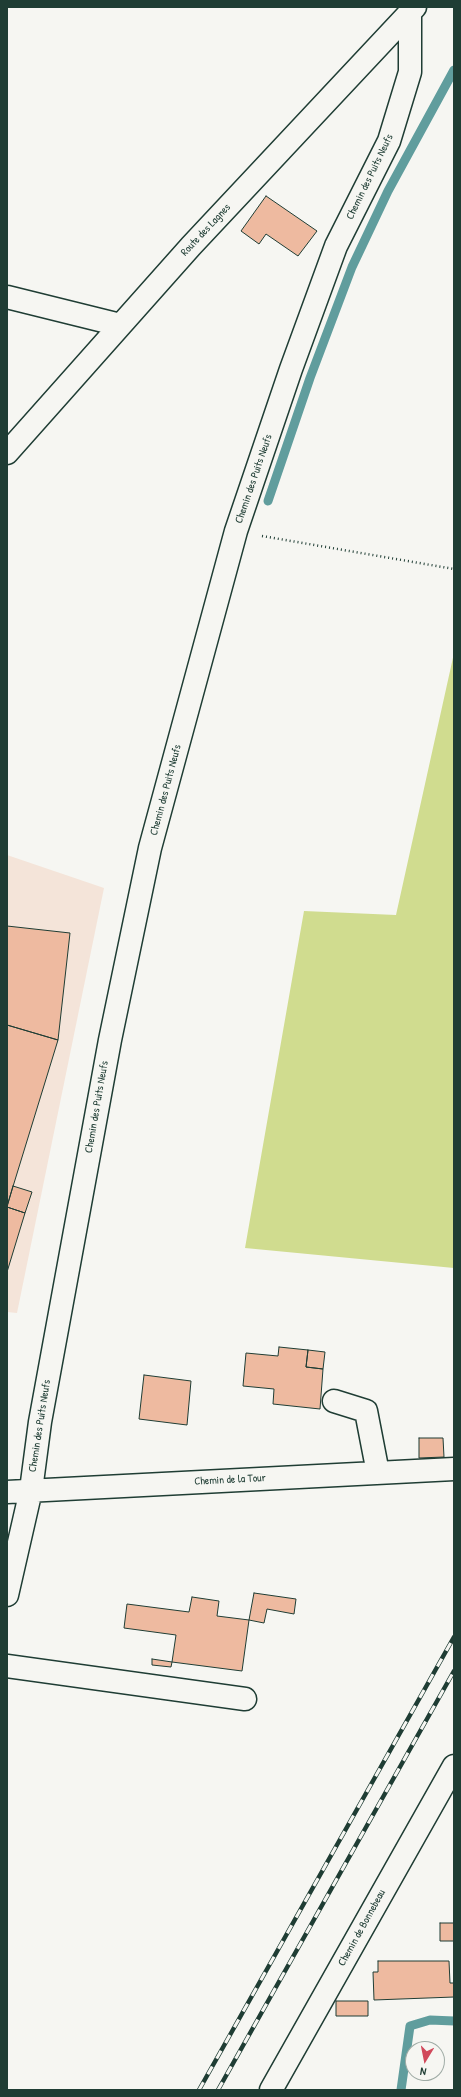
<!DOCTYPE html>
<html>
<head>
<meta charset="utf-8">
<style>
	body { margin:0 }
	#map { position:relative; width:461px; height:2097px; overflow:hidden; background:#f6f6f2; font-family:"Patrick Hand",sans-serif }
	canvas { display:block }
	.frame { position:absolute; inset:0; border:8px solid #1f3d34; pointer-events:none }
	.north { position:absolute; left:405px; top:2041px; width:40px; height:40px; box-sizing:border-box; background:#f6f6f2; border:1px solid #a0aca6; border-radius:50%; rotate:190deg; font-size:11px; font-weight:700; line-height:16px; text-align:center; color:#1f3d34 }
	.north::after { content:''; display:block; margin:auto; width:14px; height:18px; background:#d1495b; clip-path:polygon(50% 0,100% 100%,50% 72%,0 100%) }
</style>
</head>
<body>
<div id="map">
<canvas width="461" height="2097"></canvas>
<div class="frame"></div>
<div class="north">N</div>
</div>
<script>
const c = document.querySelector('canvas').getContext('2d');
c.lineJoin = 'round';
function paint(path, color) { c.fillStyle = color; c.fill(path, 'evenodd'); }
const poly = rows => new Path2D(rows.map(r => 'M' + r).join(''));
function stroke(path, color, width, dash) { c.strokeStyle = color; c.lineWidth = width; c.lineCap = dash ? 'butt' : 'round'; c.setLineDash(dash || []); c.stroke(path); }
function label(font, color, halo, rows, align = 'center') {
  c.font = font + ' "Patrick Hand",sans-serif'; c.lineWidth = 3; c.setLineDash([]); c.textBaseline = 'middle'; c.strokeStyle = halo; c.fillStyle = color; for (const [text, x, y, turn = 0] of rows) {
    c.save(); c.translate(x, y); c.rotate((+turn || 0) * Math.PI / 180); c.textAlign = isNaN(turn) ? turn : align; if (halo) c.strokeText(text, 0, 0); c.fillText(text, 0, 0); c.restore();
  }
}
const built = poly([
	[7,855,104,888,17,1313,7,1312]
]);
const green = poly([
	[454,653,454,1268,245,1248,304,911,396,915]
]);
const stream = poly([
	[268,501,310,378,352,267,388,191,454,70],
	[401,2090,410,2026,430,2020,454,2021]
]);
const building = poly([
	[266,196,317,231,298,256,266,234,259,244,241,231,266,196],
	[7,926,70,933,58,1040,7,1025,7,926],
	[7,1025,58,1040,7,1206,7,1025],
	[13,1186,32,1192,25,1213,7,1207,13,1186],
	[7,1207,25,1213,7,1272,7,1207],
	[279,1347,308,1350,306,1367,323,1369,320,1409,273,1404,274,1389,243,1386,246,1353,278,1356,279,1347],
	[308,1350,325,1352,323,1369,306,1367,308,1350],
	[144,1375,191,1381,187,1425,139,1419,144,1375],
	[419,1438,443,1438,444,1457,419,1458,419,1438],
	[254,1593,296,1599,294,1614,267,1609,264,1623,249,1620,254,1593],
	[192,1597,219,1601,217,1616,249,1620,242,1671,172,1662,176,1635,124,1628,127,1604,189,1612,192,1597],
	[152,1659,172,1662,171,1667,152,1665,152,1659],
	[440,1923,454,1923,454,1941,440,1941,440,1923],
	[378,1961,449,1961,450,1983,454,1983,454,1997,374,2000,373,1972,378,1972,378,1961],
	[336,2001,368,2001,368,2016,336,2016,336,2001]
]);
const path = poly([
	[262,536,454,569]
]);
const minor = poly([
	[7,297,120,325],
	[7,453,191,246,415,7],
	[334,1401,366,1411,378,1473],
	[7,1492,454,1469],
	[7,1595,31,1490,40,1422,110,1040,150,848,236,531,291,369,336,246,389,141,410,72,410,12],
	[7,1666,245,1699],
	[271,2090,454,1766]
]);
const rail = poly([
	[199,2090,454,1637],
	[218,2090,454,1671]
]);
const streetNames = [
	["Chemin des Puits Neufs",370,177,-64],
	["Route des Lagnes",206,230,-47],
	["Chemin des Puits Neufs",254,479,-71],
	["Chemin des Puits Neufs",166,790,-75],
	["Chemin des Puits Neufs",97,1107,-80],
	["Chemin des Puits Neufs",40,1426,-81],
	["Chemin de la Tour",230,1480,-3],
	["Chemin de Bonnebeau",362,1928,-61]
];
paint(built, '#f4e4d9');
paint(green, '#d0dc8f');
stroke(stream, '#609d9d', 9);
paint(building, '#eebaa0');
stroke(building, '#1f3d34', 1);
stroke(minor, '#1f3d34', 25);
stroke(path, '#1f3d34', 2.5, [1, 3]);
stroke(minor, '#f6f6f2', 22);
stroke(rail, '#1f3d34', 4.5);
stroke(rail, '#f6f6f2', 3, [9]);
label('11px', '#1f3d34', '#f6f6f2', streetNames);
</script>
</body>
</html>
